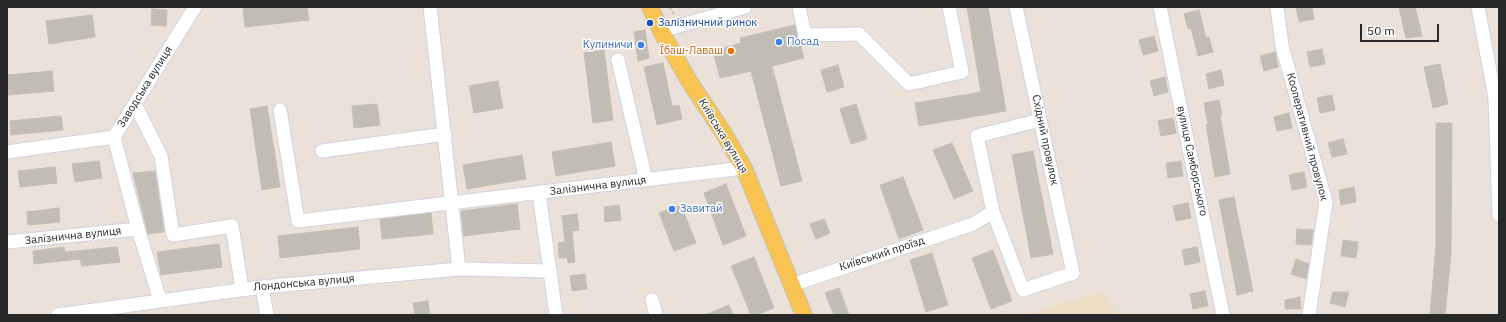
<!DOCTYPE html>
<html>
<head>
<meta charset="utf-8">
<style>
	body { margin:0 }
	#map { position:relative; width:1506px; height:322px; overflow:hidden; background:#ebe1d8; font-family:"IBM Plex Sans",sans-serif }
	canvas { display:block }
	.frame { position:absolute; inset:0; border:8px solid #282828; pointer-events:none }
	.scale { position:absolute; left:1360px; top:24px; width:79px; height:18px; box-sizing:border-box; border:2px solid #282828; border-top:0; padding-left:5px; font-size:12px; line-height:14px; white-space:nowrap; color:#282828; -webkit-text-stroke:3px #fff; paint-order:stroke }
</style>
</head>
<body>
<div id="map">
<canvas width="1506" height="322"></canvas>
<div class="frame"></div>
<div class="scale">50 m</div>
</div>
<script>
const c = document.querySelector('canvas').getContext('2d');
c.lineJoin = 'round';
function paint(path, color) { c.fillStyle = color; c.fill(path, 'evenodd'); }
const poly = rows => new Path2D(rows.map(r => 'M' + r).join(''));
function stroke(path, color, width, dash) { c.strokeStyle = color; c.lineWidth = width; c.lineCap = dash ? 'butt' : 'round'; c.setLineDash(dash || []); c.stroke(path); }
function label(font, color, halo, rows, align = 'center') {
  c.font = font + ' "IBM Plex Sans",sans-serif'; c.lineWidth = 3; c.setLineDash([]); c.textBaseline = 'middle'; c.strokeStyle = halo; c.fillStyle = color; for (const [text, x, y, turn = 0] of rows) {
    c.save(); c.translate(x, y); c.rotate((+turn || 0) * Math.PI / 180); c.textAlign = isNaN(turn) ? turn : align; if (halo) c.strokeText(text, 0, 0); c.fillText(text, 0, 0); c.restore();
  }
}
const education = poly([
	[1100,292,1120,315,1023,315]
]);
const building = poly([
	[254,7,307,7,309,20,245,27,243,8,254,7],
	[967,7,988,7,1006,111,919,126,915,103,981,92,967,7],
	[1296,7,1312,7,1314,19,1299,22,1296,7],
	[1399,7,1415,7,1422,36,1406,38,1399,7],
	[152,9,167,10,166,26,151,25,152,9],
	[1199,10,1206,38,1209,37,1213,52,1198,56,1191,28,1188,29,1184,14,1199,10],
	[92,15,95,37,49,44,46,21,92,15],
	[795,25,804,58,772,66,802,181,781,186,751,71,720,78,713,51,741,43,740,38,795,25],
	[645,30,649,58,638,61,634,32,645,30],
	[1154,36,1158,51,1143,55,1139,40,1154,36],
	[1322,49,1325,64,1310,67,1307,52,1322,49],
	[604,50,613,120,593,123,584,53,604,50],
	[1275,52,1278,67,1264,71,1260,56,1275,52],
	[663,63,672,106,679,105,682,119,657,125,644,67,663,63],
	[1440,64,1448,104,1433,108,1424,67,1440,64],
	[838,65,844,87,827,92,821,70,838,65],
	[1221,70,1224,85,1209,89,1206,74,1221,70],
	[52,71,54,91,8,95,7,75,52,71],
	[1165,77,1168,92,1154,96,1150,81,1165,77],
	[498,81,503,108,474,113,469,86,498,81],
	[1332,95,1335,110,1320,113,1317,98,1332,95],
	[1219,100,1222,115,1220,115,1230,174,1215,177,1206,125,1208,124,1204,103,1219,100],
	[377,104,380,125,354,128,352,106,377,104],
	[856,104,867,139,851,144,840,109,856,104],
	[267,106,280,187,262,190,250,109,267,106],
	[1289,113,1292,128,1277,131,1274,117,1289,113],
	[61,116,63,130,11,135,10,121,61,116],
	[1173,118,1176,133,1161,136,1158,121,1173,118],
	[1436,123,1452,123,1451,254,1445,315,1430,315,1436,245,1436,123],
	[1343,139,1347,154,1332,157,1328,143,1343,139],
	[611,142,615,166,556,176,552,152,611,142],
	[952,143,973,191,954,199,933,150,952,143],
	[1033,151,1053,254,1031,258,1012,155,1033,151],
	[522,155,526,179,467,189,463,165,522,155],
	[99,161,102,178,75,182,72,164,99,161],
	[1181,161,1183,176,1168,178,1166,163,1181,161],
	[55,167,57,183,20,187,18,171,55,167],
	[155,171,164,232,148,234,133,173,155,171],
	[1304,172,1307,187,1292,190,1289,175,1304,172],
	[903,177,923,230,899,239,880,185,903,177],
	[726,184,746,236,723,245,704,193,726,184],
	[1354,187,1356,202,1341,205,1339,190,1354,187],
	[1234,197,1253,291,1237,295,1219,200,1234,197],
	[1188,203,1191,218,1176,221,1173,206,1188,203],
	[517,204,520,229,464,236,461,211,517,204],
	[619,205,621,220,605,222,604,207,619,205],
	[681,205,696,243,674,251,659,213,681,205],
	[59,208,60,222,28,225,27,212,59,208],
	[431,213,433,234,382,239,380,219,431,213],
	[577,214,579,230,572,231,575,262,568,263,567,258,559,258,558,243,565,242,562,216,577,214],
	[824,219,830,233,816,239,810,224,824,219],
	[358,227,360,249,280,258,278,236,358,227],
	[1297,229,1313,230,1311,245,1296,244,1297,229],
	[1343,240,1358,242,1356,258,1341,256,1343,240],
	[219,244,222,267,161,275,157,252,219,244],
	[64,247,65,252,117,247,120,262,82,266,80,259,34,264,33,251,64,247],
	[1197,247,1200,262,1185,265,1182,250,1197,247],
	[993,250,1012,301,991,309,972,258,993,250],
	[932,253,948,305,926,312,910,260,932,253],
	[754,257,774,308,756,315,751,315,731,266,754,257],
	[1296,259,1309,264,1306,279,1291,274,1296,259],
	[585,274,587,289,572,291,570,276,585,274],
	[839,288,849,315,834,315,825,293,839,288],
	[1205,291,1208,306,1193,309,1190,294,1205,291],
	[1333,292,1349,292,1345,307,1330,303,1333,292],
	[1300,297,1301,309,1285,309,1285,300,1300,297],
	[428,301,430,315,415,315,413,303,428,301],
	[729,305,733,315,705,315,729,305]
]);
const path = poly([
	[670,7,674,15]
]);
const minor = poly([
	[430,7,459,269],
	[799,7,805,35,859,34,909,84,962,72,949,7],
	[1160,7,1223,315],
	[1277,7,1282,46,1326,202,1309,315],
	[1478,7,1495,98,1499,215],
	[661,31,745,7],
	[618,60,646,180],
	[135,104,161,156,173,235,232,226,242,289],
	[280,110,298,221,744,168],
	[114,137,138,229,160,300],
	[322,151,445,134],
	[7,152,114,137,195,7],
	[539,193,556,315],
	[993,212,1023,290,1073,273,1016,7],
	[7,242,138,229],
	[792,285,973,224,993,212,977,136,1040,120],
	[262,287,267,315],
	[652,300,656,315],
	[58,315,262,287,459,269,550,271]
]);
const major = poly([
	[650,7,661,31,689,81,723,132,744,168,804,315]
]);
const markers = [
	[650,23,4,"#1a4fb4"],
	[779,42,4,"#3f7fe0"],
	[641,45,4,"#3f7fe0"],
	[731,51,4,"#e8710a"],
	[672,209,4,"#3f7fe0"]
];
const transitNames = [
	["Залізничний ринок",658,23]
];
const shopNames = [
	["Посад",787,42],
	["Кулиничи",633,45,"right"],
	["Завитай",680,209]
];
const foodNames = [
	["Їбаш-Лаваш",723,51]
];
const streetNames = [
	["Заводська вулиця",145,87,-58],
	["Київська вулиця",723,136,59],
	["Кооперативний провулок",1307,137,75],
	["Східний провулок",1045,140,78],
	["вулиця Самборського",1192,161,78],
	["Залізнична вулиця",598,186,-7],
	["Залізнична вулиця",73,236,-6],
	["Київський проїзд",882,254,-18],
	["Лондонська вулиця",304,283,-5]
];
paint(education, '#efdec6');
paint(building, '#c2bdb4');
stroke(building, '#c6bdb2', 1);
stroke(minor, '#cdd3e2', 15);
stroke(major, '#c3c3c3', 18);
stroke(path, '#c3c3c3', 2, [3, 2]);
stroke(minor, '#fff', 13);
stroke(major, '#f8c350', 16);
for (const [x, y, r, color] of markers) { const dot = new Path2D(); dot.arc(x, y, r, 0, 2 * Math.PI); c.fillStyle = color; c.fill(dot); stroke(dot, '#fff', 1.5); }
label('11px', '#164399', '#fff', transitNames, 'left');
label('11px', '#366cbe', '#fff', shopNames, 'left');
label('11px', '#c56008', '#fff', foodNames, 'right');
label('11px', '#282828', '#fff', streetNames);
</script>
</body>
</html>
